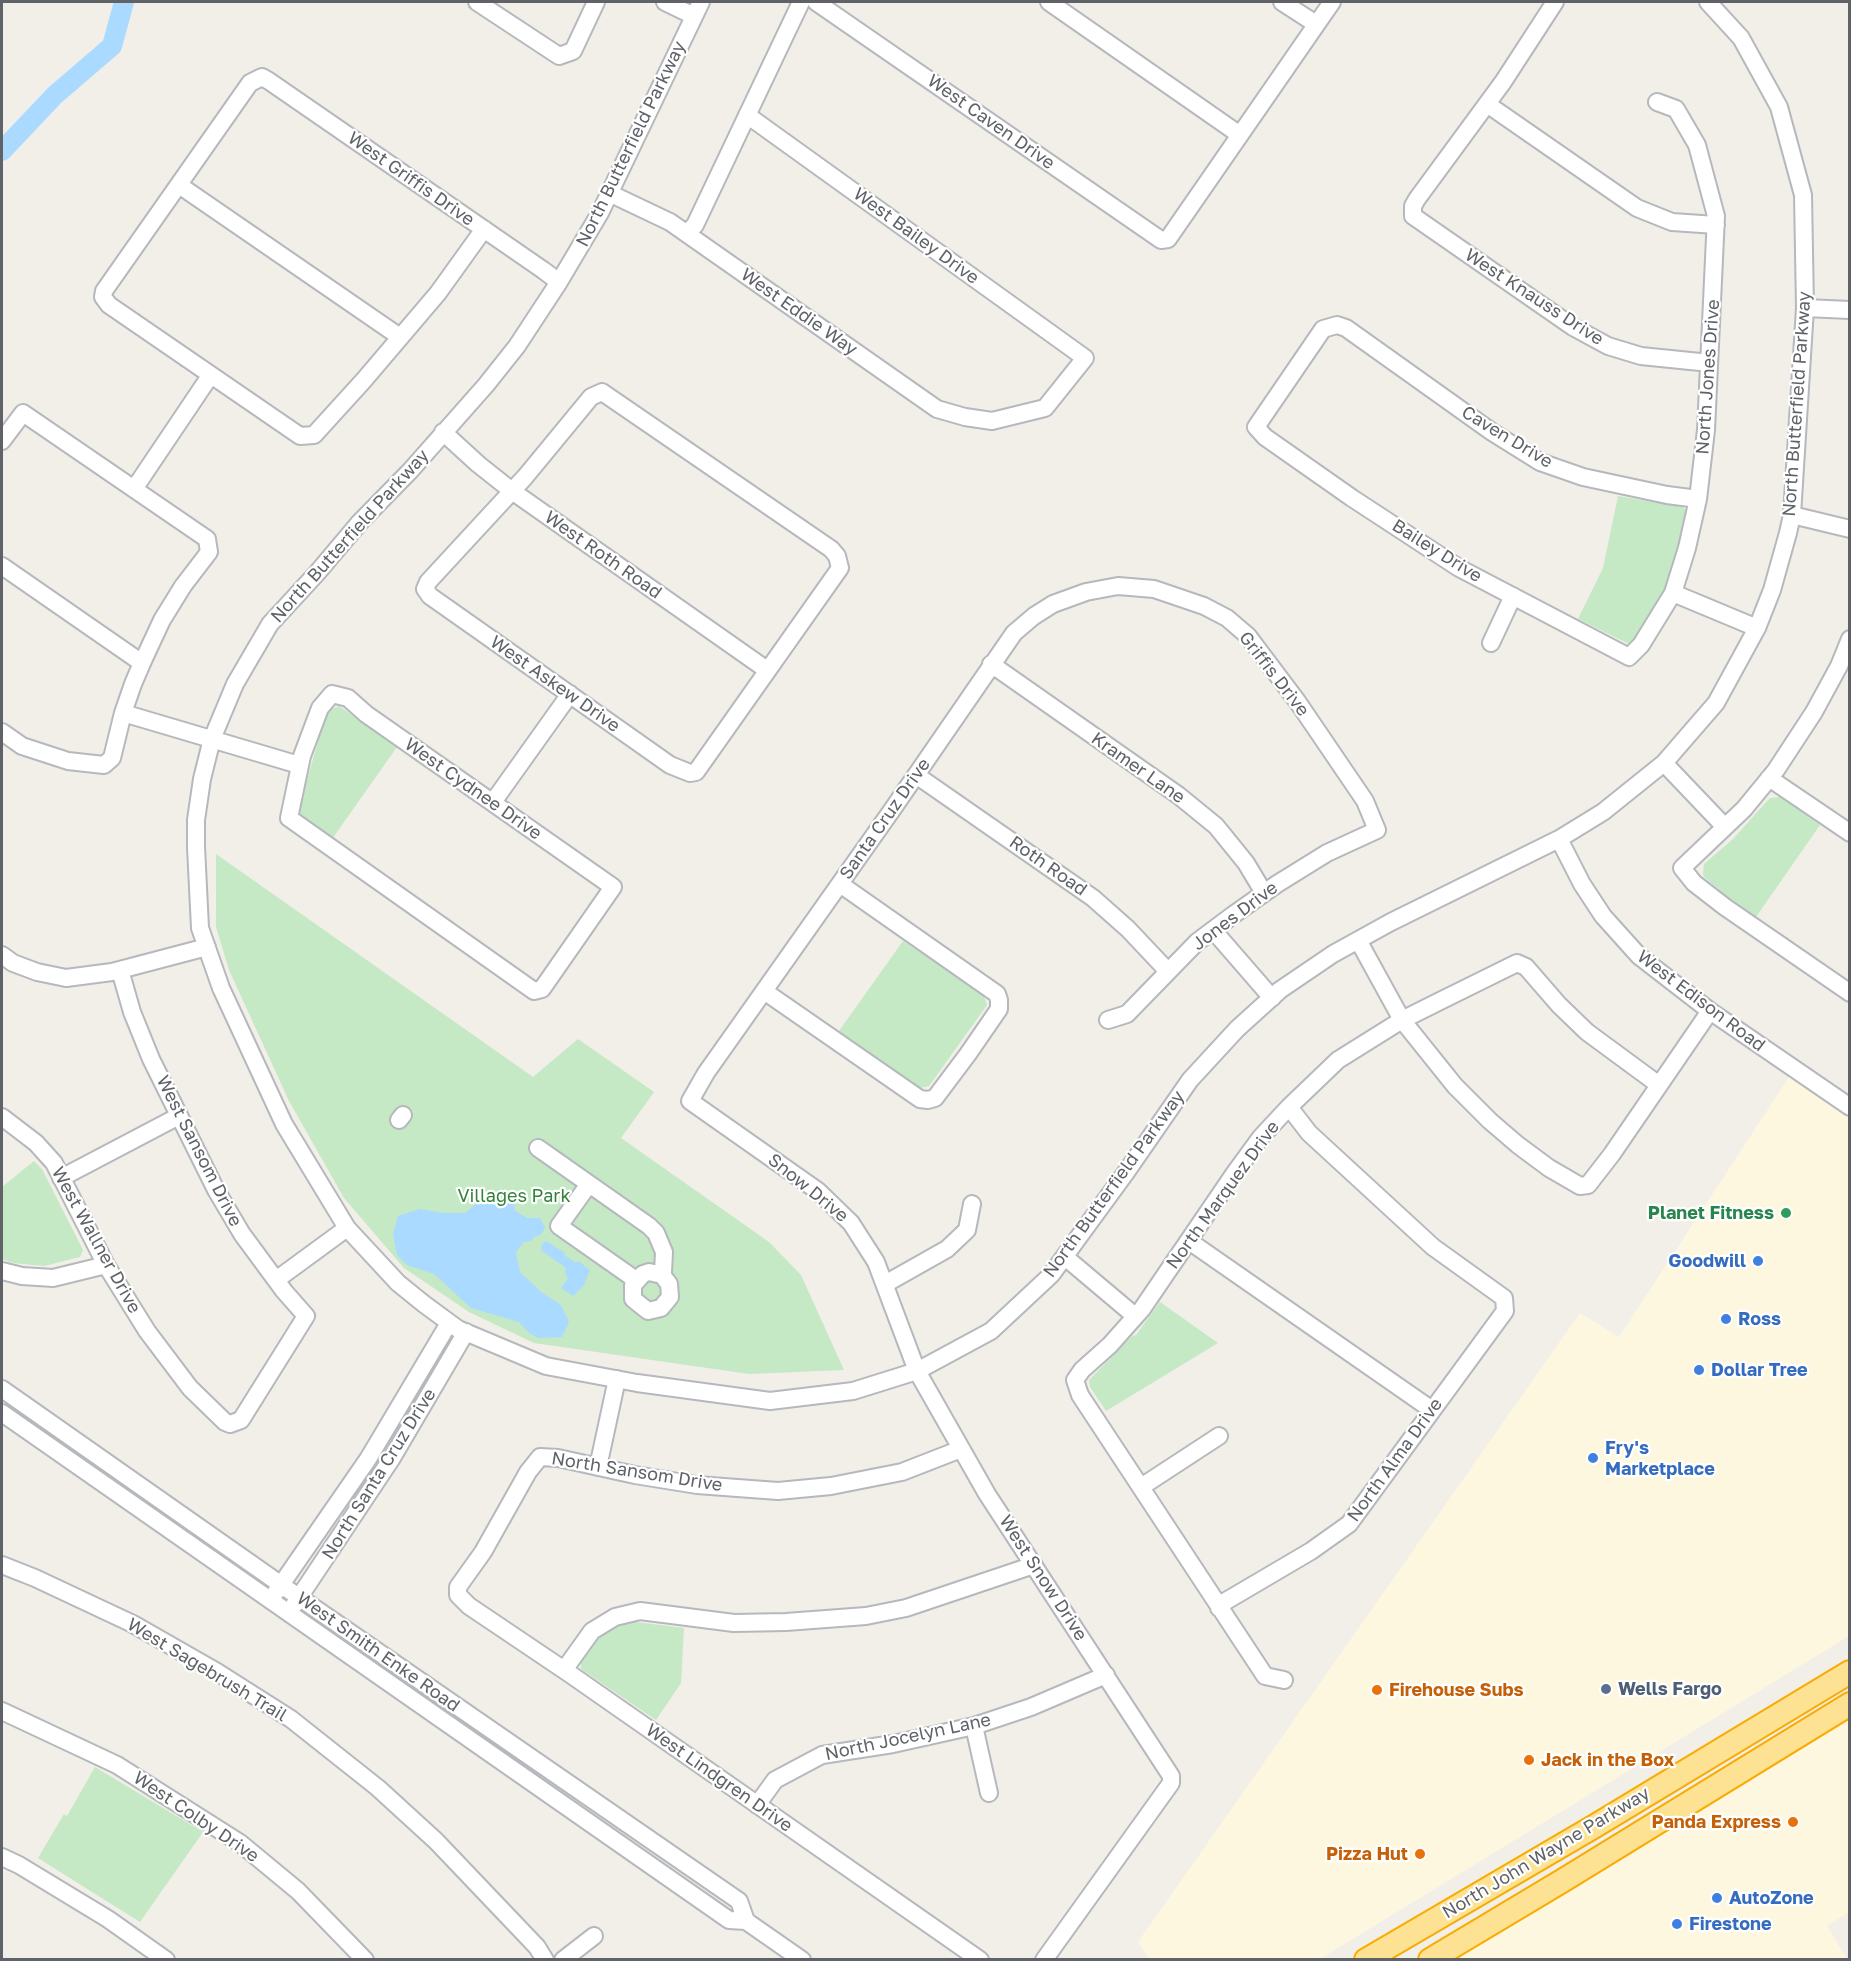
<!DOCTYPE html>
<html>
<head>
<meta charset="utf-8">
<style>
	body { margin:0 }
	#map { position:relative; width:1851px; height:1961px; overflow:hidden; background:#f1efe8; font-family:"Golos Text",sans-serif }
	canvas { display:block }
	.frame { position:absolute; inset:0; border:3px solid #5f6368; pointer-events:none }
</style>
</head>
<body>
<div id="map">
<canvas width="1851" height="1961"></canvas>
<div class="frame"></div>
</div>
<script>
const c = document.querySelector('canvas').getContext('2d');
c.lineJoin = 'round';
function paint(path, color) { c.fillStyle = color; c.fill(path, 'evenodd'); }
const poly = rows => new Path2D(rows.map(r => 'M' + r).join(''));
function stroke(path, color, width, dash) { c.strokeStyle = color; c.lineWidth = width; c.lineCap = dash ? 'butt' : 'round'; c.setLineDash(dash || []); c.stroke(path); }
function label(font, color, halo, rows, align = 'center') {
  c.font = font + ' "Golos Text",sans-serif'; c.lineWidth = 4.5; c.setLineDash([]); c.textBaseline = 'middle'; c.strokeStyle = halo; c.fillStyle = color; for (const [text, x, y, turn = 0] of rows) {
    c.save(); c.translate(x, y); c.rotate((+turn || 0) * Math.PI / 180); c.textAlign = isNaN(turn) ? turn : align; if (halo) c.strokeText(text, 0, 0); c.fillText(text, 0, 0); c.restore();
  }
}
const commercial = poly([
	[1791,1074,1849,1115,1849,1636,1320,1959,1149,1959,1138,1942,1580,1313,1619,1337],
	[1849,1706,1849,1912,1827,1926,1847,1959,1447,1960]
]);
const green = poly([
	[1618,496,1683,507,1689,515,1669,582,1655,609,1633,643,1629,644,1578,619,1603,568],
	[339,706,397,747,332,839,297,814,327,711],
	[1780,797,1820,825,1756,917,1729,898,1704,877,1703,874,1704,864,1733,839,1770,798],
	[216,854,533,1077,578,1039,654,1092,621,1138,769,1242,801,1275,844,1370,749,1374,534,1343,469,1312,404,1268,344,1198,289,1101,229,970,216,927],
	[903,941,983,994,987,1005,929,1086,920,1088,839,1031],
	[34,1161,42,1169,83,1250,80,1257,44,1266,13,1263,2,1259,2,1187],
	[1160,1302,1218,1343,1106,1411,1090,1387,1089,1380,1132,1336,1136,1335],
	[628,1621,684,1628,681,1683,656,1720,581,1669,580,1657,597,1634,612,1625],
	[95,1767,203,1832,140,1922,38,1858,64,1814,67,1816]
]);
const water = poly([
	[499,1189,514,1198,515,1211,527,1218,540,1218,545,1227,542,1234,534,1237,531,1241,524,1242,516,1252,520,1272,541,1292,561,1305,569,1322,562,1337,538,1338,528,1332,519,1322,471,1308,434,1274,407,1265,397,1255,393,1234,398,1216,420,1209,443,1213,465,1213,477,1203],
	[546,1241,565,1253,564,1255,576,1263,578,1261,590,1270,584,1285,573,1296,561,1288,568,1278,565,1273,566,1268,541,1250,542,1244]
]);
const river = poly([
	[2,151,55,95,112,46,124,2]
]);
const minor = poly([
	[477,2,559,56,573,51,596,2],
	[665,2,694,16],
	[701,2,600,213,559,282,517,346,486,385,410,471,360,522,317,573,270,624,235,684,212,739,202,779,196,820,196,847,200,928,221,988,284,1124,347,1228,398,1283,424,1304,458,1329,546,1366,637,1383,770,1401,853,1391,917,1371,991,1331,1051,1275,1127,1171,1190,1080,1237,1029,1280,990,1333,954,1391,922,1559,839,1603,812,1664,763,1716,703,1757,628,1772,590,1788,533,1792,515,1805,308,1803,195,1779,107,1741,38,1708,2],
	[816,2,1161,240,1168,239,1332,2],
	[1049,2,1240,135],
	[1282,2,1316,24],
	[1555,2,1503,82,1417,199,1413,206,1413,216,1573,327,1608,346,1641,356,1700,362,1709,361],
	[1657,102,1676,109,1697,145,1716,216,1706,430,1698,499,1687,548,1673,593,1641,645,1629,657,1459,568,1352,498,1265,437,1256,427,1323,329,1337,325,1346,328,1492,432,1540,462,1583,477,1667,495,1698,499],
	[1487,104,1637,208,1672,222,1716,225],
	[179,185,400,337],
	[609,193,670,222,937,409,965,417,992,421,1045,408,1085,358,747,115],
	[484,229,438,293,364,380,314,435,300,436,109,305,103,297,104,291,250,83,262,77,269,81,543,270,559,282],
	[687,233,695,225,801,2],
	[1805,308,1850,310],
	[602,392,831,549,837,556,840,568,696,772,690,773,670,765,430,596,425,589,428,582,525,477,591,397,602,392],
	[443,432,478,464,512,491,767,670],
	[2,441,23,413,207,539,209,552,183,586,162,620,142,663,133,684,123,713,112,758,104,765,68,761,22,746,2,732],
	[134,489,210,376],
	[1792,515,1850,529],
	[2,566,142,663],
	[1673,593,1757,628],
	[1850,639,1839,666,1814,712,1776,770,1744,809,1682,868,1694,883,1725,907,1850,993],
	[1491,643,1513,596],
	[991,664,1178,795,1216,826,1246,863,1264,893],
	[332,694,348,698,366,714,613,887,542,989,534,991,289,818,302,756,320,708,332,694],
	[123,713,299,765],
	[1664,763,1725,827],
	[916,775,1093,898,1128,929,1162,965,1167,972],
	[1769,778,1850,833],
	[493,802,570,694],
	[1559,839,1582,884,1603,916,1639,956,1710,1011,1850,1107],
	[1213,930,1272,998],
	[1358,940,1402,1020,1455,1086,1490,1121,1518,1145,1549,1168,1580,1186,1588,1185,1612,1154,1710,1011],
	[2,955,13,963,37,972,66,978,112,972,207,947],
	[764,991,920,1099,928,1100,935,1098,968,1054,999,1009,999,1000,997,994,840,884],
	[2,1117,36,1143,54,1163,106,1265,147,1331,190,1388,225,1422,230,1424,241,1420,306,1316,284,1291,242,1234,216,1190,151,1059,132,1012,120,970],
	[399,1120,403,1115],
	[538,1148,649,1226,656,1233,664,1252,663,1272,662,1275,649,1272,643,1274,633,1285,633,1299,648,1311,661,1308,670,1297,669,1284,662,1275],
	[61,1178,179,1116],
	[589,1184,559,1226,636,1280],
	[1189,1241,1432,1410],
	[1065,1257,1135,1316],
	[2,1271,22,1276,53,1278,106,1265],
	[276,1280,347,1228],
	[885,1284,947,1249,967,1230,972,1204],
	[2,1389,300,1598,739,1901,746,1921],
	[2,1413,729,1920,746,1921,802,1960],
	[961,1449,902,1472,831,1486,778,1491,697,1485,635,1475,558,1458,540,1457,528,1472,483,1552,458,1587,458,1595,469,1606,570,1674,980,1960],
	[598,1467,617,1379],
	[1141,1487,1219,1436],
	[2,1565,35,1578,133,1624,217,1672,291,1719,378,1788,436,1841,537,1947,545,1960],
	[276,1592,368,1459,449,1323],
	[294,1605,392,1458,466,1332],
	[1219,1608,1226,1601,1311,1551,1349,1524,1505,1311,1504,1298,1433,1247,1309,1133,1289,1107],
	[564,1670,592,1631,615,1617,640,1611,734,1623,786,1622,866,1616,906,1608,1034,1565],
	[1284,1680,1265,1676,1080,1395,1075,1380,1082,1370,1110,1345,1142,1309,1234,1174,1261,1137,1289,1107,1338,1060,1402,1020,1440,1001,1517,963,1526,967,1559,1005,1587,1032,1659,1085],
	[2,1711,117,1765,240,1843,298,1891,365,1960],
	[974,1726,989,1793],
	[757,1805,775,1780,822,1755,893,1744,974,1726,1031,1707,1106,1675],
	[2,1857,19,1865,108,1919,166,1960],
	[563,1960,594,1936],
	[1044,1960,1171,1783,1171,1776,987,1494,917,1371,876,1262,851,1223,818,1191,690,1101,706,1073,892,810,1014,633,1034,616,1053,604,1086,592,1118,586,1154,589,1204,606,1227,618,1248,636,1297,701,1365,801,1377,830,1327,853,1277,884,1233,915,1197,942,1127,1014,1108,1020]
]);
const highway = poly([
	[1366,1960,1595,1826,1850,1672],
	[1430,1960,1562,1881,1850,1704]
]);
const markers = [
	[1786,1213,6,"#2e9e5b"],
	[1758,1261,6,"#3f7fe0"],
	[1726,1319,6,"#3f7fe0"],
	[1699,1370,6,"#3f7fe0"],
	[1593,1458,6,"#3f7fe0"],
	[1606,1689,6,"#5c6f8a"],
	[1377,1690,6,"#e8710a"],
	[1529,1760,6,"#e8710a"],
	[1793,1822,6,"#e8710a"],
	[1420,1854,6,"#e8710a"],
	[1717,1898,6,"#3f7fe0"],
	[1677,1924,6,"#3f7fe0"]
];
const streetNames = [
	["West Caven Drive",991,122,35],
	["North Butterfield Parkway",631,144,-64],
	["West Griffis Drive",411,179,35],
	["West Bailey Drive",916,236,36],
	["West Knauss Drive",1534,297,33],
	["West Eddie Way",799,312,35],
	["North Jones Drive",1708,377,-86],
	["North Butterfield Parkway",1797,404,-86],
	["Caven Drive",1507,437,31],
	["North Butterfield Parkway",350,536,-48],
	["Bailey Drive",1437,551,32],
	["West Roth Road",603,555,35],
	["Griffis Drive",1274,674,52],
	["West Askew Drive",555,684,35],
	["Kramer Lane",1138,768,35],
	["West Cydnee Drive",473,789,35],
	["Santa Cruz Drive",885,819,-55],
	["Roth Road",1048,866,35],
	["Jones Drive",1235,916,-37],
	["West Edison Road",1701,1001,37],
	["West Sansom Drive",199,1151,63],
	["North Butterfield Parkway",1114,1184,-54],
	["Snow Drive",808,1188,39],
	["North Marquez Drive",1223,1195,-54],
	["West Wallner Drive",96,1240,61],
	["North Alma Drive",1395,1460,-54],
	["North Sansom Drive",637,1472,9],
	["North Santa Cruz Drive",379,1474,-58],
	["West Snow Drive",1043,1578,57],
	["West Smith Enke Road",378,1652,35],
	["West Sagebrush Trail",207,1670,31],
	["North Jocelyn Lane",908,1737,-12],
	["West Lindgren Drive",719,1778,35],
	["West Colby Drive",196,1817,34],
	["North John Wayne Parkway",1546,1853,-31]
];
const parkNames = [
	["Villages Park",514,1196]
];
const leisureNames = [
	["Planet Fitness",1774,1213]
];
const shopNames = [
	["Goodwill",1746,1261,"right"],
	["Ross",1738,1319],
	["Dollar Tree",1711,1370],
	["Fry's",1605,1448],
	["Marketplace",1605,1469],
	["AutoZone",1729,1898],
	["Firestone",1689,1924]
];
const serviceNames = [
	["Wells Fargo",1618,1689]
];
const foodNames = [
	["Firehouse Subs",1389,1690],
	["Jack in the Box",1541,1760],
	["Panda Express",1781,1822,"right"],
	["Pizza Hut",1408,1854,"right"]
];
paint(commercial, '#fef7e0');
paint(green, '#c5e8c5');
paint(water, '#aadaff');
stroke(river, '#aadaff', 20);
stroke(minor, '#b5b8bc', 20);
stroke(highway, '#f9ab00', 26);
stroke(minor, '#fff', 16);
stroke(highway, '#fde293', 22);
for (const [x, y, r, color] of markers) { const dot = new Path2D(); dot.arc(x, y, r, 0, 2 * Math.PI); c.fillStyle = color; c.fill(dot); stroke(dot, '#fff', 2); }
label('18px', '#5f6368', '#fff', streetNames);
label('18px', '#348238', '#fff', parkNames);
label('bold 18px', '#27864d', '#fff', leisureNames, 'right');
label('bold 18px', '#366cbe', '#fff', shopNames, 'left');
label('bold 18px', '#4e5e75', '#fff', serviceNames, 'left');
label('bold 18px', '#c56008', '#fff', foodNames, 'left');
</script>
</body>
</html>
